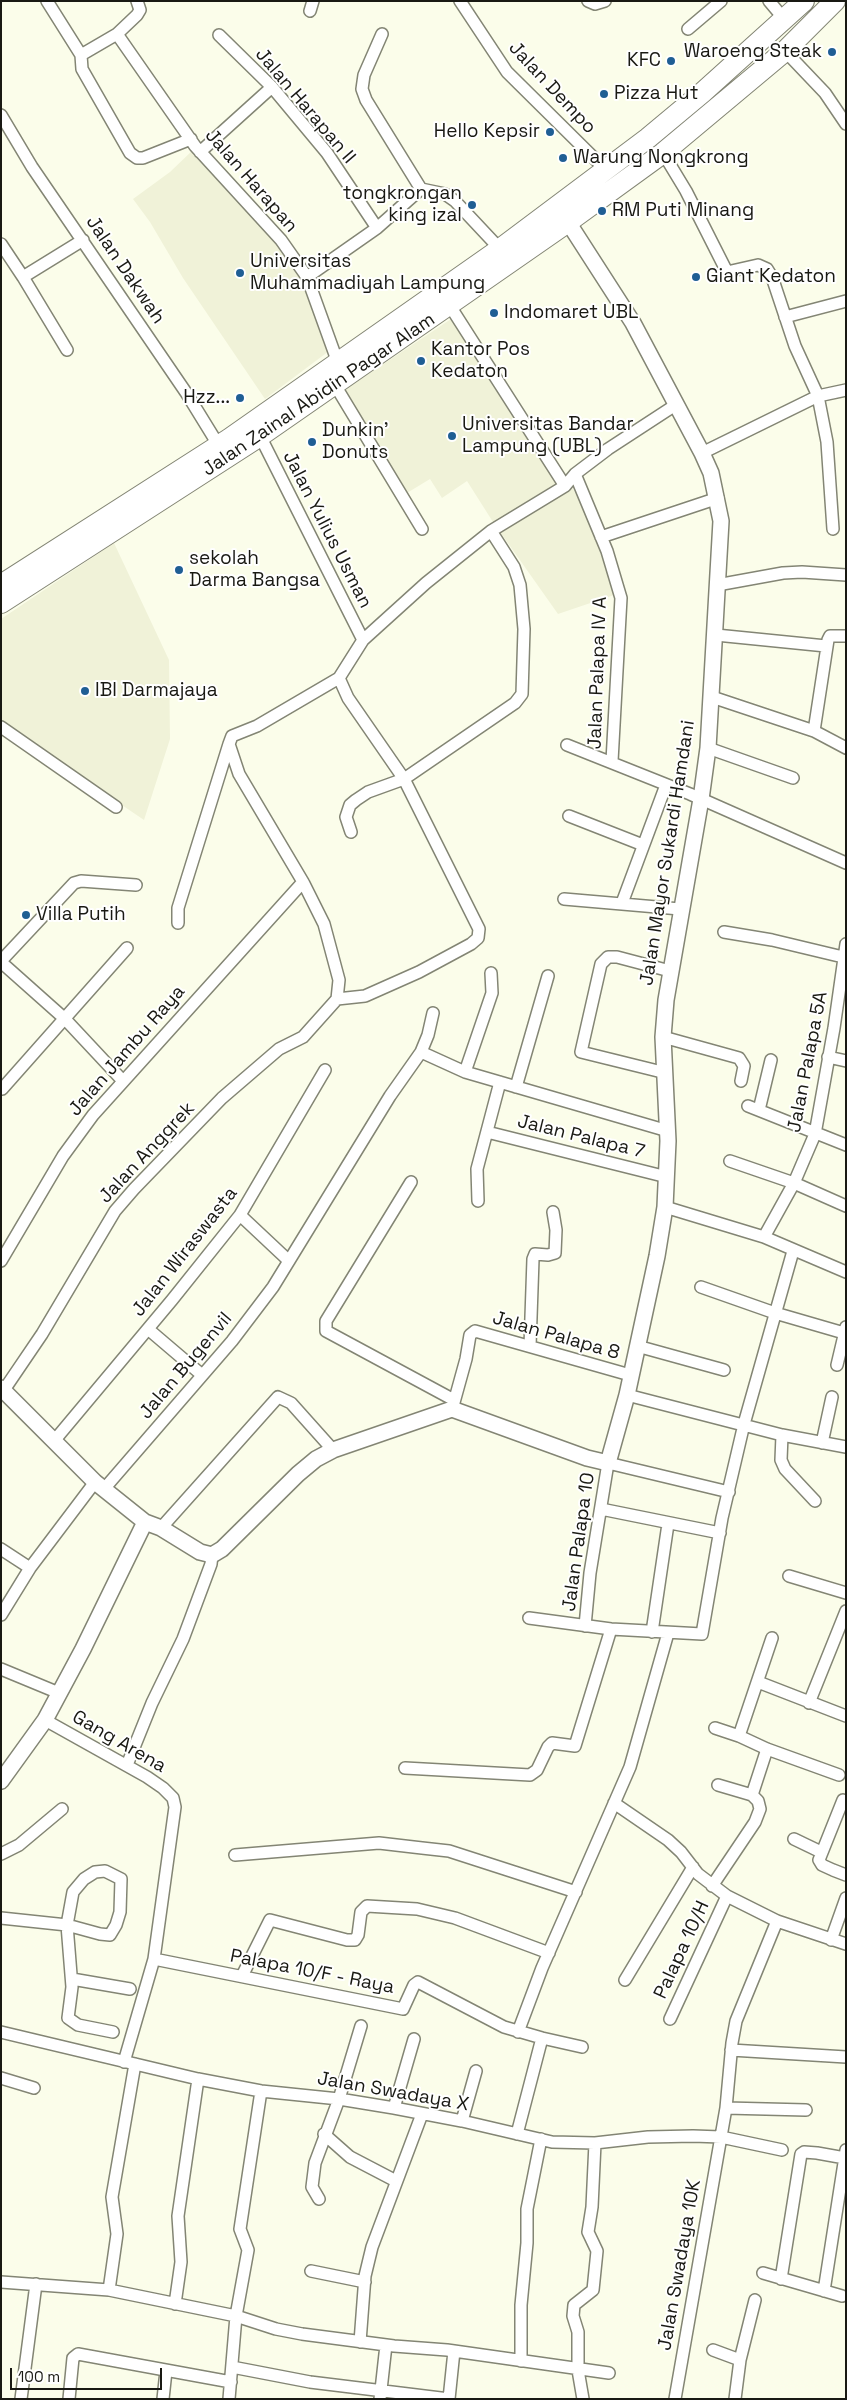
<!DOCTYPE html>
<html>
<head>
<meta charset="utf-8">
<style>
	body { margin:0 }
	#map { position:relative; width:847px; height:2400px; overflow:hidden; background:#fbfdea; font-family:"Space Grotesk",sans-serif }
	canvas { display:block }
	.frame { position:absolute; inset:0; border:2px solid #191913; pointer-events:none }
	.scale { position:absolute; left:10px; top:2368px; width:152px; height:22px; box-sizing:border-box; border:2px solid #191913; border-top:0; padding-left:6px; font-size:15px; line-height:18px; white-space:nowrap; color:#191913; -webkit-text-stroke:4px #fff; paint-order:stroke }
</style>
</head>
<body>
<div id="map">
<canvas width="847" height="2400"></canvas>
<div class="frame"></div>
<div class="scale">100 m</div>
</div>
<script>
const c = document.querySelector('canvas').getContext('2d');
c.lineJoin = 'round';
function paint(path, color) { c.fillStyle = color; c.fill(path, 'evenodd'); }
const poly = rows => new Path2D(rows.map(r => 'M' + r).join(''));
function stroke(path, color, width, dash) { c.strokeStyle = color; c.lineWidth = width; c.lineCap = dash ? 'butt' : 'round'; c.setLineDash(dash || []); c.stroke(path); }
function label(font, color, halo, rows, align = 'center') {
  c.font = font + ' "Space Grotesk",sans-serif'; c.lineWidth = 4; c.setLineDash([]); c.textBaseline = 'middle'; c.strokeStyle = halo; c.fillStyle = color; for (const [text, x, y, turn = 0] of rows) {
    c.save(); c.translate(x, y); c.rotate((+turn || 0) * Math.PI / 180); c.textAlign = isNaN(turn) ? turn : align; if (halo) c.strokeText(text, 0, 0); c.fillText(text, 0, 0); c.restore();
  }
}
const built = poly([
	[194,149,253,213,298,269,313,297,329,351,265,399,183,278,150,222,133,199,170,172],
	[460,313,578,497,617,594,558,614,493,522,467,481,442,498,430,479,402,496,340,393],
	[114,543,169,660,170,739,144,820,1,723,1,619]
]);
const minor = poly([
	[47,1,81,55,82,69,130,153,137,158,143,158,191,139],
	[460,1,507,72,606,170],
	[588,1,595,4,605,1],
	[769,1,785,20],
	[310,11,313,1],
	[688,29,721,1],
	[117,34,195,146,281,240,307,277,338,363],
	[382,34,364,75,362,89,366,100,421,189],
	[219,35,272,87,327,153,377,228],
	[785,51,825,93,846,124],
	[81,55,117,34,137,15,140,10,137,1],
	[1,115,32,167,187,394,219,446],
	[200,152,272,87],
	[663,153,686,191,727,272,758,265,767,269,772,277,795,346,818,396,827,442,833,529],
	[1,244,23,277,83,240],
	[23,277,67,350],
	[307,277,377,228,421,189,445,194,455,201,500,249],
	[450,306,565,486],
	[785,317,846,301],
	[335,385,422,529],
	[260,436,363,640],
	[702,453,818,396,846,390],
	[575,474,607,551,621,598,612,761],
	[601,537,718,498],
	[717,585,783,573,802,572,846,575],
	[716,635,826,646],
	[712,697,814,731,846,748],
	[1,727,116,807],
	[814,731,828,640,830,636,846,636],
	[567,745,690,794,846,863],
	[708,748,793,778],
	[569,816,643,845],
	[351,832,346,817,350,805,356,800,368,792,404,779,515,703,522,694,524,629,520,585,514,567,491,531],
	[564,899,680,909],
	[622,903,666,785],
	[178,923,178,908,229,744],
	[724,932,772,940,843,957],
	[1,961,74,883,81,881,136,885],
	[1,962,65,1019,123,1081],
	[337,999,365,996,419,972,471,944,478,938,479,929,404,779,348,698,339,678],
	[663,1037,739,1058,744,1066,741,1081],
	[421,1052,465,1072,668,1131],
	[828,1057,846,1061],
	[465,1072,492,993,491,973],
	[666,1073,581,1052,601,964,608,957,617,957,670,971],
	[516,1087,548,976],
	[2,1089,127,948],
	[748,1106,846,1145],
	[759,1110,771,1060],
	[487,1132,667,1177],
	[730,1161,794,1183,846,1206],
	[411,1182,326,1321,326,1331,454,1400],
	[478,1201,477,1169,500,1082],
	[665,1207,764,1237,846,1272],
	[240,1215,289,1261],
	[764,1237,794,1183,815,1134,834,1028,846,944],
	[1,1261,63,1156,93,1115,303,882],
	[701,1287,775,1313,844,1333],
	[148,1329,202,1375],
	[530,1346,533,1259,535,1254,548,1255,555,1253,556,1230,553,1212],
	[637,1346,724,1370],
	[837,1365,846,1327],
	[4,1390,42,1334,115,1211,134,1189,222,1098,279,1049,303,1037,337,999,339,980,324,924,303,882,239,774,229,744,232,736,257,726,339,678,363,640,426,583,491,531,565,486,575,474,608,449,677,404],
	[627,1395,782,1435,846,1447],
	[453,1406,466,1359,470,1335,475,1331,630,1375],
	[782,1435,781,1460,785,1469,815,1501],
	[54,1441,172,1300,240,1215,325,1070],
	[822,1443,832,1397],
	[104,1489,232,1341,273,1287,390,1096,421,1052,428,1035,433,1013],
	[601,1509,720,1533],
	[161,1528,278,1397,291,1403,333,1450],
	[1,1549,30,1568],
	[789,1576,846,1593],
	[1,1615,30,1568,95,1482],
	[529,1618,611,1629,702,1634,722,1518,744,1424,793,1251],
	[585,1626,590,1573,608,1463,729,1492],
	[652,1632,668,1524],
	[1,1669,59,1693],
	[758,1682,846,1716],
	[809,1703,846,1611],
	[45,1720,147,1777,163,1788,173,1798,175,1807,154,1959,124,2062],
	[715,1728,739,1736,767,1749,839,1775],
	[739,1736,772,1638],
	[127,1765,152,1703,183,1639,211,1564,212,1555],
	[405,1768,530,1775,537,1770,548,1747,552,1743,575,1746,611,1629],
	[752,1795,767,1749],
	[843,1800,819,1860,822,1865,833,1870,846,1875],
	[614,1803,668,1840,681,1852,698,1874,727,1896,777,1921,846,1944],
	[794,1839,821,1852],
	[1,1854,19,1845,62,1809],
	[235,1855,379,1843,422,1848,449,1851,576,1892],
	[712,1886,755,1822,760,1809,758,1801,752,1795,718,1785],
	[1,1918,67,1925,100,1934,110,1935,116,1925,120,1912,121,1879,105,1871,95,1872,84,1879,73,1892,67,1925,72,1987,68,2018,78,2025,113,2032],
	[831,1940,846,1898],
	[154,1959,403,2009,414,1985,418,1982,504,2027,542,2038,582,2047],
	[242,1976,270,1920,347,1940,355,1940,358,1935,361,1912,367,1906,417,1909,455,1918,549,1953],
	[72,1979,130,1989],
	[625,1980,693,1867],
	[670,2019,727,1896],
	[1,2032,198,2079,261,2091,339,2099,394,2108,462,2121,552,2142,595,2143,648,2137,693,2136,721,2137,782,2150],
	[518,2032,542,1968,630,1767,668,1633],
	[731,2050,846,2057],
	[1,2078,34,2088],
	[394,2108,414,2039],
	[726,2108,806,2110],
	[462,2121,476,2071],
	[324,2134,350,2157,396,2181],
	[517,2134,542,2038],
	[319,2199,312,2187,315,2163,339,2099,361,2026],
	[311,2271,365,2282],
	[763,2273,842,2296],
	[781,2279,801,2154,804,2152,817,2153,845,2158],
	[1,2282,109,2290,236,2316,276,2329,302,2334,394,2346,447,2350,609,2373],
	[109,2290,117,2234,112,2197,135,2064],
	[824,2291,846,2150],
	[175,2304,181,2262,178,2216,198,2079],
	[360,2342,365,2276,372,2247,422,2114],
	[713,2350,740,2360],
	[521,2361,521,2305,527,2243,527,2209,541,2139],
	[232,2367,310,2382,449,2399],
	[21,2399,36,2284],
	[69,2399,73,2358,78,2354,231,2382],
	[163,2399,166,2371],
	[229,2399,236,2316,248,2250,240,2229,261,2091],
	[380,2399,386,2345],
	[449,2399,454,2351],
	[583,2399,578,2370,578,2332,573,2316,574,2305,593,2290,597,2251,588,2232,592,2207,595,2143],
	[675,2399,726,2108,732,2043,736,2021,777,1921],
	[735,2399,740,2360,755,2300]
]);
const tertiary = poly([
	[1,1388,95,1482,145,1522,161,1528,200,1552,212,1555,222,1549,298,1474,316,1459,333,1450,452,1409,587,1458,608,1463,627,1395,657,1256,665,1207,668,1141,663,1037,666,1000,701,799,708,748,721,521,711,473,702,453,633,323,568,222],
	[1,1781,45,1720,83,1649,145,1522]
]);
const trunk = poly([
	[1,585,229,439,500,249,648,138,702,93,804,1],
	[1,603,260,436,568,222,663,153,785,51,835,1]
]);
const markers = [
	[832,52,5,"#1f5e94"],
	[671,61,5,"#1f5e94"],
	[604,94,5,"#1f5e94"],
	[550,132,5,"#1f5e94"],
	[563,158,5,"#1f5e94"],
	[472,205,5,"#1f5e94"],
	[602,211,5,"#1f5e94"],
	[240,273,5,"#1f5e94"],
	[696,277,5,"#1f5e94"],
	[494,313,5,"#1f5e94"],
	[421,361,5,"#1f5e94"],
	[240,398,5,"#1f5e94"],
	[452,436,5,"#1f5e94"],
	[312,442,5,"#1f5e94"],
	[179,570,5,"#1f5e94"],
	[85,691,5,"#1f5e94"],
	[26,915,5,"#1f5e94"]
];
const poiNames = [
	["Waroeng Steak",822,52,"right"],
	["KFC",661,61,"right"],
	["Pizza Hut",614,94],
	["Hello Kepsir",540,132,"right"],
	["Warung Nongkrong",573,158],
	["tongkrongan",462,194,"right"],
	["king izal",462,216,"right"],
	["RM Puti Minang",612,211],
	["Universitas",250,262],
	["Muhammadiyah Lampung",250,284],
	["Giant Kedaton",706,277],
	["Indomaret UBL",504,313],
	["Kantor Pos",431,350],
	["Kedaton",431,372],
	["Hzz...",230,398,"right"],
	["Universitas Bandar",462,425],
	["Lampung (UBL)",462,447],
	["Dunkin'",322,431],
	["Donuts",322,453],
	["sekolah",189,559],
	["Darma Bangsa",189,581],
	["IBI Darmajaya",95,691],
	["Villa Putih",36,915]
];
const streetNames = [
	["Jalan Dempo",552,88,47],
	["Jalan Harapan II",305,106,50],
	["Jalan Harapan",251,181,49],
	["Jalan Dakwah",125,270,56],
	["Jalan Zainal Abidin Pagar Alam",319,395,-34],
	["Jalan Yulius Usman",327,530,63],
	["Jalan Palapa IV A",598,673,-88],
	["Jalan Mayor Sukardi Hamdani",668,853,-81],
	["Jalan Jambu Raya",127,1051,-49],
	["Jalan Palapa 5A",808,1062,-79],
	["Jalan Palapa 7",581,1137,14],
	["Jalan Anggrek",147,1153,-47],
	["Jalan Wiraswasta",185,1252,-52],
	["Jalan Palapa 8",556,1336,16],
	["Jalan Bugenvil",186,1366,-50],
	["Jalan Palapa 10",579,1542,-82],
	["Gang Arena",119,1742,30],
	["Palapa 10/H",682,1950,-65],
	["Palapa 10/F - Raya",312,1972,11],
	["Jalan Swadaya X",393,2092,10],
	["Jalan Swadaya 10K",680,2265,-80]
];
paint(built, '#f0f2d8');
stroke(minor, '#838574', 14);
stroke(tertiary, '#838574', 18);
stroke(trunk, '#838574', 22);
stroke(minor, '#fff', 11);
stroke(tertiary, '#fff', 15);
stroke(trunk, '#fff', 20);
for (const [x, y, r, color] of markers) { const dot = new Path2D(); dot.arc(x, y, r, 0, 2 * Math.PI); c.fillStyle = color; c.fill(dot); stroke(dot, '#fff', 2); }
label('19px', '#191913', '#fff', poiNames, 'left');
label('19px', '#191913', '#fff', streetNames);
</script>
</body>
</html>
